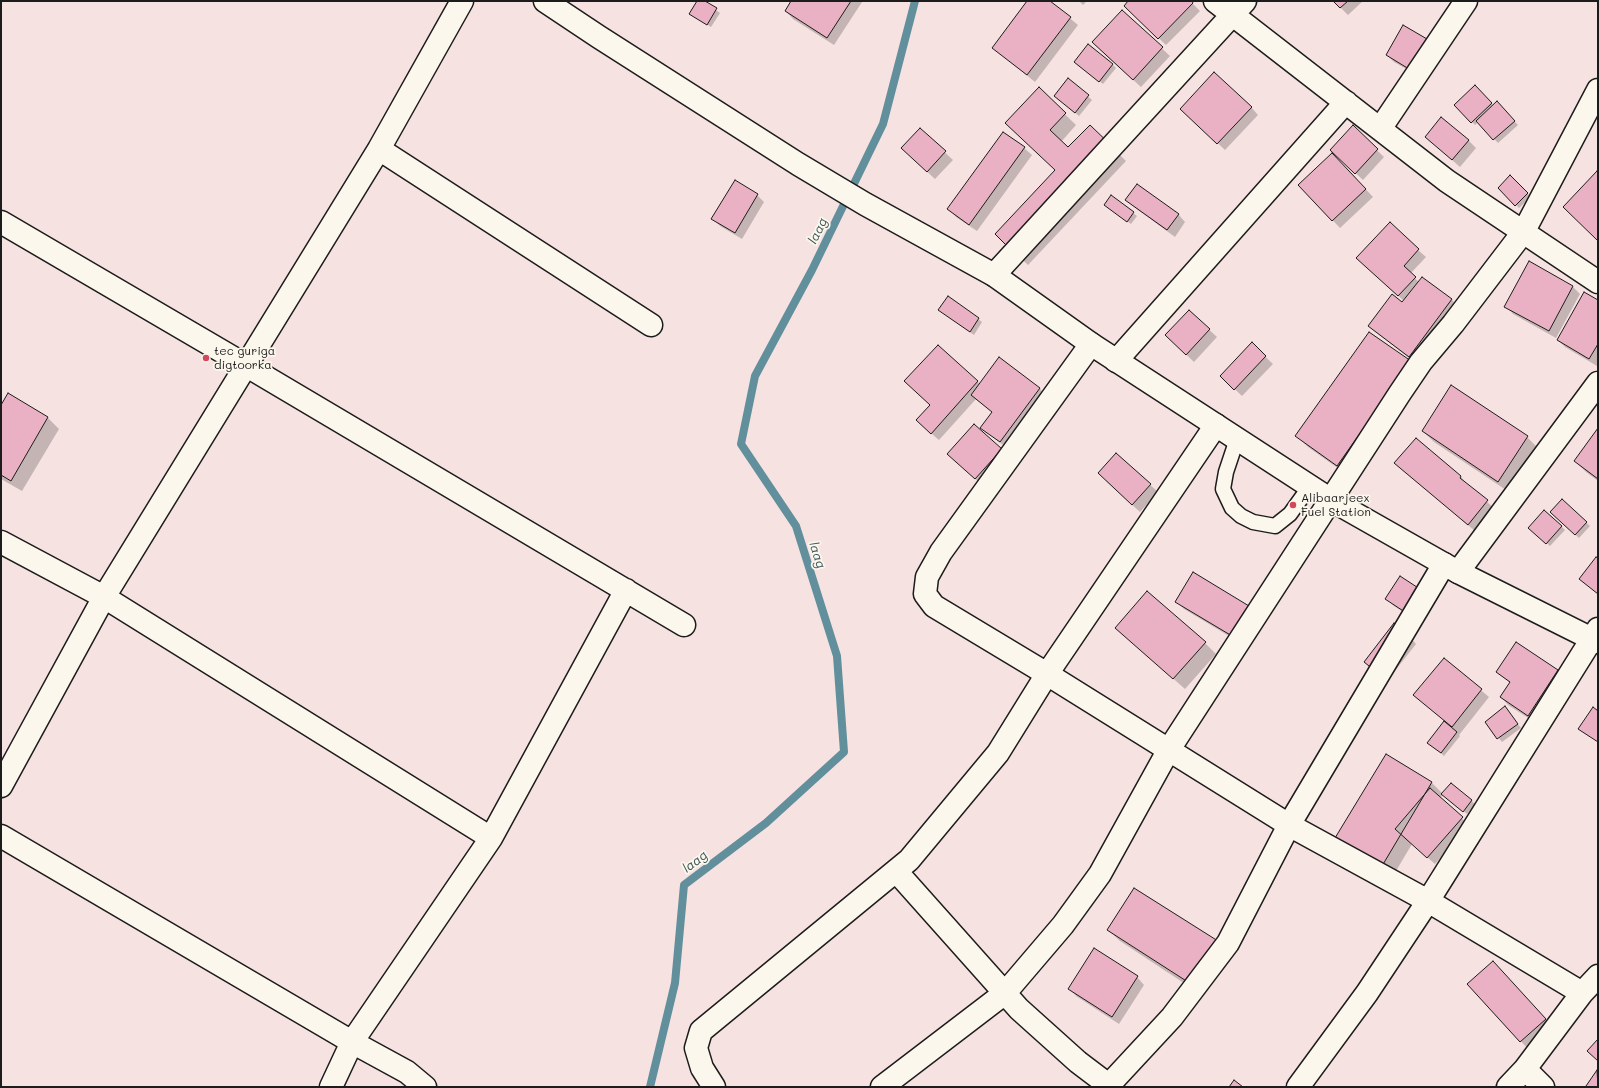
<!DOCTYPE html>
<html>
<head>
<meta charset="utf-8">
<style>
	body { margin:0 }
	#map { position:relative; width:1599px; height:1088px; overflow:hidden; background:#f6e2e0; font-family:Mali,sans-serif }
	canvas { display:block }
	.frame { position:absolute; inset:0; border:2px solid #1c1c1c; pointer-events:none }
</style>
</head>
<body>
<div id="map">
<canvas width="1599" height="1088"></canvas>
<div class="frame"></div>
</div>
<script>
const c = document.querySelector('canvas').getContext('2d');
c.lineJoin = 'round';
function paint(path, color) { c.fillStyle = color; c.fill(path, 'evenodd'); }
const poly = rows => new Path2D(rows.map(r => 'M' + r).join(''));
function stroke(path, color, width, dash) { c.strokeStyle = color; c.lineWidth = width; c.lineCap = dash ? 'butt' : 'round'; c.setLineDash(dash || []); c.stroke(path); }
function label(font, color, halo, rows, align = 'center') {
  c.font = font + ' Mali,sans-serif'; c.lineWidth = 3.5; c.setLineDash([]); c.textBaseline = 'middle'; c.strokeStyle = halo; c.fillStyle = color; for (const [text, x, y, turn = 0] of rows) {
    c.save(); c.translate(x, y); c.rotate((+turn || 0) * Math.PI / 180); c.textAlign = isNaN(turn) ? turn : align; if (halo) c.strokeText(text, 0, 0); c.fillText(text, 0, 0); c.restore();
  }
}
const shadow = poly([
	[698,1,703,1,720,13,711,27,694,17],
	[793,1,860,1,862,2,834,45,793,19,786,11],
	[1028,1,1049,1,1078,25,1035,82,993,48],
	[1079,1,1087,1,1083,5],
	[1130,1,1190,1,1200,11,1166,45,1125,6],
	[1334,1,1363,1,1348,15],
	[1122,11,1170,56,1141,87,1100,50],
	[1426,40,1434,47,1417,75,1394,62,1387,55],
	[1112,64,1116,68,1103,84,1078,65],
	[1068,80,1092,100,1079,116,1058,99],
	[1475,86,1494,106,1497,103,1518,125,1498,143,1478,122,1475,125,1456,105],
	[1039,89,1076,125,1061,142,1068,149,1115,150,1126,161,1028,265,996,234,1057,171],
	[1251,107,1258,115,1225,150,1189,116],
	[1353,127,1384,157,1363,180,1331,150],
	[920,129,953,160,935,179,910,156],
	[1426,137,1468,140,1476,148,1460,167],
	[1024,148,1032,155,977,231,956,217,949,209],
	[1339,161,1373,197,1340,228,1299,185],
	[1510,176,1531,197,1519,208,1499,188],
	[757,195,764,202,742,239,720,226,713,219],
	[1127,200,1178,214,1185,222,1175,237,1134,207],
	[1109,208,1133,213,1137,216,1131,224],
	[1418,250,1426,257,1410,274,1419,282,1422,278,1452,300,1459,308,1417,364,1377,333,1369,326,1404,301,1365,265],
	[1529,263,1573,287,1580,294,1556,338,1513,314,1506,306],
	[948,297,982,322,974,335,939,310],
	[1598,301,1598,364,1597,366,1565,347,1558,340],
	[1189,311,1217,337,1194,362,1174,343],
	[1252,344,1273,364,1242,396,1221,376],
	[938,346,980,384,1000,359,1040,389,1047,397,1008,449,982,428,993,413,976,399,939,440,925,428,931,405],
	[1411,362,1349,476,1308,447,1297,436],
	[1,407,48,418,59,429,22,491,1,479],
	[1598,430,1598,481,1586,472,1575,461],
	[1423,431,1527,437,1538,448,1509,492,1434,442],
	[1416,439,1461,477,1468,485,1495,509,1476,532,1396,463],
	[1001,450,983,486,956,461],
	[1116,454,1158,492,1140,512,1106,481],
	[1562,500,1590,526,1579,538,1551,512],
	[1561,526,1565,530,1550,546,1533,531],
	[1193,574,1239,642,1184,609,1176,601],
	[1428,596,1435,603,1422,624,1394,606,1387,599],
	[1116,628,1205,643,1216,654,1185,689],
	[1409,636,1416,644,1387,681],
	[1444,659,1489,697,1459,735,1460,736,1444,756,1429,743,1445,721,1415,695],
	[1557,670,1565,678,1536,723,1508,705,1501,697,1510,683,1497,672],
	[1505,708,1521,728,1502,742,1486,722],
	[1386,755,1432,783,1443,794,1451,784,1475,804,1467,814,1443,794,1440,799,1469,825,1435,864,1412,844,1393,876,1347,849],
	[1134,889,1202,995,1120,941,1108,930],
	[1500,969,1552,1027,1528,1049,1469,984],
	[1137,977,1144,985,1119,1024,1076,996,1069,988]
]);
const stream = poly([
	[650,1087,675,983,684,885,766,823,844,752,837,656,796,526,741,444,755,376,812,270,883,124,915,1]
]);
const building = poly([
	[697,1,705,1,717,8,707,25,689,14,697,1],
	[791,1,851,1,827,38,785,11,791,1],
	[1027,1,1050,1,1071,17,1027,75,992,48,1027,1],
	[1128,1,1192,1,1193,3,1158,39,1124,6,1128,1],
	[1333,1,1348,1,1340,8,1333,1],
	[1122,10,1163,47,1133,80,1092,42,1122,10],
	[1403,25,1427,39,1409,69,1386,55,1403,25],
	[1088,44,1113,64,1099,82,1074,62,1088,44],
	[1214,72,1252,107,1217,144,1180,109,1214,72],
	[1068,78,1089,95,1075,113,1054,96,1068,78],
	[1475,85,1492,103,1471,123,1454,105,1475,85],
	[1039,87,1066,113,1050,130,1068,147,1090,125,1116,150,1016,255,995,234,1055,170,1005,123,1039,87],
	[1497,101,1515,121,1493,140,1476,121,1497,101],
	[1441,117,1469,140,1452,160,1425,137,1441,117],
	[1353,125,1378,149,1355,174,1330,150,1353,125],
	[920,128,946,151,927,172,901,148,920,128],
	[1003,132,1025,147,969,225,947,209,1003,132],
	[1332,153,1366,189,1332,221,1298,185,1332,153],
	[1597,171,1598,173,1598,241,1563,207,1597,171],
	[1510,175,1528,193,1515,206,1498,188,1510,175],
	[735,180,758,194,735,233,711,219,735,180],
	[1137,184,1179,214,1167,230,1125,200,1137,184],
	[1111,195,1134,212,1127,222,1104,205,1111,195],
	[1390,222,1419,249,1404,266,1416,277,1398,296,1356,258,1390,222],
	[1529,261,1573,286,1549,331,1504,307,1529,261],
	[1422,277,1452,299,1409,357,1368,326,1392,294,1402,302,1422,277],
	[1584,292,1598,300,1598,344,1589,359,1557,340,1584,292],
	[948,296,979,318,970,332,938,310,948,296],
	[1189,310,1210,329,1186,355,1165,335,1189,310],
	[1369,332,1411,361,1337,466,1295,436,1369,332],
	[1252,342,1266,356,1234,390,1220,376,1252,342],
	[938,345,978,381,931,434,916,420,930,405,904,381,938,345],
	[999,357,1040,388,1000,442,980,428,992,412,971,395,999,357],
	[1451,385,1528,436,1498,482,1422,431,1451,385],
	[8,393,48,417,11,481,1,475,1,405,8,393],
	[974,424,1002,449,975,479,947,454,974,424],
	[1598,428,1598,479,1574,461,1598,428],
	[1416,438,1461,476,1460,478,1488,500,1468,525,1394,463,1416,438],
	[1116,453,1151,484,1132,505,1098,473,1116,453],
	[1562,499,1587,522,1575,535,1550,512,1562,499],
	[1544,510,1562,526,1546,544,1528,528,1544,510],
	[1596,557,1598,558,1598,594,1579,579,1596,557],
	[1193,572,1249,606,1232,636,1175,602,1193,572],
	[1400,576,1429,595,1414,618,1385,599,1400,576],
	[1147,591,1206,642,1173,679,1115,628,1147,591],
	[1394,623,1410,636,1379,674,1364,662,1394,623],
	[1516,642,1558,670,1528,716,1500,697,1510,682,1496,672,1516,642],
	[1444,658,1482,689,1452,727,1413,695,1444,658],
	[1505,706,1518,724,1497,739,1485,722,1505,706],
	[1593,707,1598,711,1598,742,1578,729,1593,707],
	[1444,721,1457,732,1441,753,1427,743,1444,721],
	[1386,754,1432,782,1382,866,1335,838,1386,754],
	[1451,783,1472,800,1463,812,1441,794,1451,783],
	[1430,788,1463,817,1427,858,1395,829,1430,788],
	[1134,888,1218,941,1191,984,1107,930,1134,888],
	[1094,948,1138,976,1112,1017,1068,989,1094,948],
	[1493,961,1546,1019,1520,1042,1467,984,1493,961],
	[1598,1039,1598,1061,1587,1051,1598,1039],
	[1597,1070,1598,1087,1587,1087,1586,1086,1597,1070],
	[1234,1080,1243,1087,1229,1087,1234,1080]
]);
const service = poly([
	[1237,439,1226,472,1223,489,1232,508,1241,516,1253,522,1275,526,1290,514,1310,486]
]);
const minor = poly([
	[1215,1,1447,181,1598,282],
	[1380,129,1466,1],
	[379,149,651,325],
	[1,222,247,366,684,625],
	[994,275,1245,1],
	[1091,344,941,552,927,577,925,594,934,606,1047,674,1289,825,1428,901,1582,993],
	[1116,361,1346,102],
	[1,542,104,597,491,838],
	[1458,572,1598,383],
	[1,786,104,597,379,149,462,1],
	[1,836,352,1042,407,1072,425,1087],
	[896,871,1019,1009,1078,1062,1111,1087],
	[1525,1069,1543,1087],
	[331,1087,352,1042,491,838,626,590],
	[714,1087,702,1068,696,1048,701,1031,909,860,998,753,1047,674,1216,425],
	[882,1087,1005,993,1063,925,1100,874,1168,751,1400,393,1421,362,1453,324,1524,231,1598,90],
	[1107,1087,1172,1017,1228,943,1289,825,1444,564],
	[1298,1087,1367,993,1428,901,1598,629],
	[1508,1087,1525,1069,1582,993,1598,976]
]);
const tertiary = poly([
	[545,1,599,37,798,164,865,204,994,275,1091,344,1331,500,1458,572,1598,642]
]);
const markers = [
	[206,358,4,"#d1495b"],
	[1293,505,4,"#d1495b"]
];
const poiNames = [
	["tec guriga",214,351],
	["digtoorka",214,365],
	["Alibaarjeex",1301,498],
	["Fuel Station",1301,512]
];
const waterNames = [
	["laag",818,231,-64],
	["laag",817,555,72],
	["laag",695,862,-37]
];
paint(shadow, '#0003');
stroke(stream, '#618f9b', 8);
paint(building, '#e9b1c3');
stroke(building, '#1c1c1c', 1);
stroke(service, '#1c1c1c', 17);
stroke(minor, '#1c1c1c', 25);
stroke(tertiary, '#1c1c1c', 25);
stroke(service, '#fbf7ec', 14);
stroke(minor, '#fbf7ec', 22);
stroke(tertiary, '#fbf7ec', 22);
for (const [x, y, r, color] of markers) { const dot = new Path2D(); dot.arc(x, y, r, 0, 2 * Math.PI); c.fillStyle = color; c.fill(dot); stroke(dot, '#fbf7ec', 1.5); }
label('12px', '#1c1c1c', '#fbf7ec', poiNames, 'left');
label('italic 13px', '#3e555b', '#fbf7ec', waterNames);
</script>
</body>
</html>
